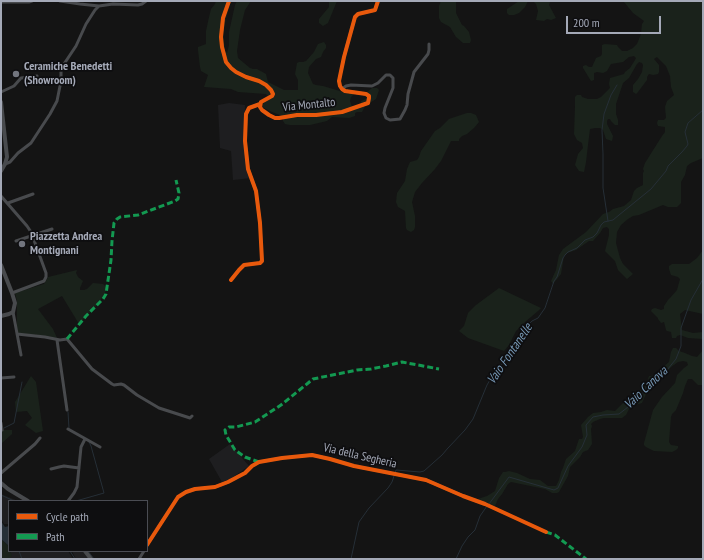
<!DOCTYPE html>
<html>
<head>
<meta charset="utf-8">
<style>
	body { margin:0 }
	#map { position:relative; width:704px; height:560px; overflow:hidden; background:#141414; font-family:"PT Sans Narrow",sans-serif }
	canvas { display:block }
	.frame { position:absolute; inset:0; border:2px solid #a4a9b7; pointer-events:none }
	.legend { position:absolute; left:8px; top:500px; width:140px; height:52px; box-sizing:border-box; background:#0e0e10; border:1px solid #4a4c53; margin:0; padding:5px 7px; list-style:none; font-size:12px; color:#a4a9b7 }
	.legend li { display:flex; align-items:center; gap:8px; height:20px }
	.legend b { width:20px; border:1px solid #4a4c53 }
	.scale { position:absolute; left:566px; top:16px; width:95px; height:18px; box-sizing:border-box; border:2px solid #a4a9b7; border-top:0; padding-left:5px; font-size:12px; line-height:14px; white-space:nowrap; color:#a4a9b7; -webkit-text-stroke:3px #0e0e10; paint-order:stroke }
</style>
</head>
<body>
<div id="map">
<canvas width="704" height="560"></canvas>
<div class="frame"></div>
<ul class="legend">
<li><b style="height:5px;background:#e8590c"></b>Cycle path</li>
<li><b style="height:5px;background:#139951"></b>Path</li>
</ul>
<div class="scale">200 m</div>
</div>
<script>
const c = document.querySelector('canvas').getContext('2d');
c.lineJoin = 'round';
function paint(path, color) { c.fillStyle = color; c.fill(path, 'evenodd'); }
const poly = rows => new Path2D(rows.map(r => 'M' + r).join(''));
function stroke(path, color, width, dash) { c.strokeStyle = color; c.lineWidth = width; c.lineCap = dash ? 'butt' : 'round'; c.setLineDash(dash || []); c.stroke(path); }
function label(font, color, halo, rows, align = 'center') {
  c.font = font + ' "PT Sans Narrow",sans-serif'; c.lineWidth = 3.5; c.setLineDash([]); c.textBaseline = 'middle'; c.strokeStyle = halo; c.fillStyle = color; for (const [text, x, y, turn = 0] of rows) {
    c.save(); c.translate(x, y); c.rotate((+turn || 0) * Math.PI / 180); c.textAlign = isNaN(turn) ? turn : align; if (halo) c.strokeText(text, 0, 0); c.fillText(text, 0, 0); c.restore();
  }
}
const built = poly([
	[229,103,245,105,244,146,246,161,251,178,233,180,231,151,220,148,218,105],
	[230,444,249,466,230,479,222,482,209,459],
	[1,494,18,501,9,501,9,524,4,524,1,519],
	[10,551,68,551,73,559,4,559,11,553],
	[72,551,83,551,89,559,76,559]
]);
const green = poly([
	[216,1,231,1,226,18,223,34,225,51,227,53,229,45,229,32,235,5,237,1,251,1,245,10,240,30,237,51,238,58,250,68,253,69,257,69,266,74,268,82,284,90,298,90,298,80,295,74,297,63,299,62,303,62,306,61,314,52,318,44,324,42,326,45,326,48,323,52,321,57,316,59,309,67,308,73,313,84,316,85,323,86,343,92,356,92,351,97,350,101,352,107,355,108,361,103,361,101,366,99,367,92,372,88,377,88,379,90,376,99,365,106,362,112,357,112,355,113,355,116,349,118,332,117,327,121,310,125,290,125,285,124,283,121,283,118,280,115,272,112,262,107,264,101,270,98,266,94,238,92,231,89,204,87,208,75,201,71,200,67,198,50,198,47,206,44,206,31,209,17,211,9,215,4],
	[329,1,337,1,328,23,323,26,319,23,319,19,329,7],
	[441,1,456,1,456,13,462,25,464,26,469,32,471,40,470,43,463,43,456,37,450,27,441,22,439,18,439,6],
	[519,1,552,1,550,2,549,5,556,18,551,20,547,19,544,21,536,20,538,11,536,4,533,1,528,1,525,7,519,13,514,15,509,15,507,13,507,9],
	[621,1,703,1,703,158,691,163,687,166,685,175,681,182,681,203,677,207,668,207,663,205,639,215,633,216,628,219,621,225,617,232,616,243,620,258,623,264,633,274,627,279,618,270,615,261,605,251,609,235,609,229,607,227,603,228,600,233,593,241,589,241,576,250,567,253,564,256,561,274,553,284,551,281,556,270,559,255,563,249,586,232,603,214,609,212,613,209,624,206,631,200,634,191,637,188,643,185,643,173,644,171,643,169,645,163,662,136,665,132,665,127,658,126,657,123,658,120,664,120,666,118,665,107,667,101,674,95,671,87,670,76,666,66,657,57,654,59,659,65,659,72,658,74,653,75,649,74,647,77,647,80,638,92,636,94,633,92,633,85,638,79,642,72,643,65,642,63,639,62,637,64,629,78,623,83,616,104,616,114,618,120,618,125,615,125,611,121,610,119,608,119,607,121,607,124,613,136,612,141,606,139,603,130,600,128,595,128,590,129,588,145,586,162,584,172,579,171,575,165,578,154,583,148,582,143,577,140,574,134,575,106,575,97,577,95,581,95,582,97,588,99,597,99,601,97,610,88,609,84,610,78,624,74,625,72,630,68,635,60,636,58,634,56,629,57,623,62,611,64,607,71,603,73,597,72,594,73,594,80,591,81,583,68,583,66,586,65,589,67,592,67,596,58,601,56,602,54,602,45,605,44,617,45,618,47,622,51,627,51,633,48,637,44,641,34,642,24,644,21,633,13,624,2],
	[467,113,471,113,476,115,479,122,474,128,467,134,462,136,459,139,459,141,451,141,441,161,435,169,422,183,415,192,412,202,415,216,415,227,414,230,411,232,407,230,406,228,405,211,398,207,396,202,397,193,405,181,407,169,410,162,417,160,419,157,421,151,435,131,440,128,449,119],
	[703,250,703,314,685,310,680,314,682,330,693,333,703,332,703,339,688,338,680,335,677,336,676,338,672,338,671,332,667,331,666,330,664,322,661,323,658,319,658,318,651,311,652,309,655,308,661,310,664,309,664,306,668,300,670,298,677,290,680,279,678,277,671,275,669,269,669,266,672,264,689,264,697,258],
	[77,270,76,273,78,277,83,281,80,288,80,290,84,290,87,289,93,283,103,284,105,286,107,289,99,303,79,324,62,296,38,309,53,329,57,338,47,336,18,333,17,327,17,301,15,293,44,284,46,281,48,277],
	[499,288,541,308,538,311,525,322,516,331,509,345,504,351,468,338,459,331,464,326,468,313,476,305],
	[673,348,676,348,679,351,685,353,692,356,697,357,703,350,703,385,698,385,692,379,688,379,685,386,683,393,676,410,672,414,671,417,669,442,671,445,678,446,678,448,676,450,672,452,654,451,646,447,644,445,644,443,653,410,662,397,675,383,677,375,684,368,688,365,687,362,683,361,678,362,671,367,660,380,652,386,645,396,642,403,632,406,629,409,626,415,622,418,604,418,600,419,593,422,591,424,592,426,591,429,592,444,588,450,583,452,580,457,570,467,568,476,559,492,557,493,552,493,545,489,511,482,508,484,502,494,498,499,495,506,478,499,487,496,495,491,499,478,503,472,505,472,509,471,517,473,530,479,540,480,548,486,556,486,559,480,561,472,563,468,566,459,575,451,579,439,582,439,583,437,581,425,588,417,593,413,601,412,607,410,615,411,628,398,636,397,640,390,646,385,649,376,652,376,657,372,669,362,671,352],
	[31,376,36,382,43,431,36,433,25,425,32,418,27,411,16,412,15,402],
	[1,430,12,430,12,434,1,444],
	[1,539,8,545,9,551,10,551,12,555,11,557,9,559,1,559]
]);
const water = poly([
	[1,521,5,527,9,526,9,546,1,539]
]);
const stream = poly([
	[608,221,603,188,603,154,602,130,604,114,611,95,617,85],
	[68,412,69,428],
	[4,428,14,423,22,382],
	[1,495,14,501],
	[76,501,104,493,91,446,89,442],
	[489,504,509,477,554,490,558,488,568,466,582,447,587,435,586,425,593,417,603,415,619,414,637,400,651,382,667,370,676,359,681,346,681,328,691,300,703,279],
	[19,551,22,559],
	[70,551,75,559],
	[88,551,94,559],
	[351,559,359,522,369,508,388,488,392,482,396,470,420,472,424,471,442,455,448,448,465,430,473,419,487,385,494,373,501,365,513,353,516,341,524,329,532,321,538,318,545,308,554,281,557,277,563,258,565,255,568,252,577,248,585,240,593,237,597,233,601,225,604,222,613,220,619,215,651,189,666,171,668,166,682,152,687,146,688,144,685,132,688,123,703,110],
	[456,559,462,546,468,537,475,530,480,516,487,506]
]);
const minor = poly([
	[60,1,80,4,99,6,113,4,138,5,142,4,146,1],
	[229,1,223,18,221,37,222,47,226,62,231,68,236,72,246,77,259,81,266,85,271,90,273,94,272,96,261,102,260,107,262,110,269,115,275,118,279,118,297,115,316,115,342,112,368,103,369,98,369,96,366,94,345,91,342,89,340,86,339,81,344,57,355,17,358,14,375,10,378,1],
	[1,2,29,2,32,1],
	[342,89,346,86,351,85,372,86,378,83,386,75,390,75,393,78,393,88,385,108,384,113,386,118,390,120,400,119,405,110,407,105,408,94,414,72,428,54,429,50,429,44],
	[1,92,14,86,21,78,37,76],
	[5,164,10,162,18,153,31,143,50,114,57,101,61,81,61,72,62,67,76,46,86,24,95,10,99,6],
	[1,196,27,226,31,232,46,273,46,277,44,281,12,293],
	[8,203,33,194],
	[16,241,52,229],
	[231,280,239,270,244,265,260,263,262,261,260,223,256,191,248,169,245,141,246,114,249,108,260,104],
	[13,312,21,355],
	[17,334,45,337,60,340,67,339,92,369,112,384,114,385,121,384,124,385,137,395,159,408,187,417,190,418,192,416],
	[57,340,67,410],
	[1,378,14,377],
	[1,423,2,430],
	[68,429,100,447],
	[51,469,59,467,64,466,79,468],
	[1,473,35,444,40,438],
	[68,501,74,493,77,487,81,447,85,439],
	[147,545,178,497,186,492,195,489,215,487,228,482,245,473,252,466,259,462,282,458,312,455,330,459,354,466,426,480,463,496,485,504,546,532],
	[139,559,144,551]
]);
const tertiary = poly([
	[1,102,7,157,5,164,1,171],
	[1,265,12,293,15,303,13,312,9,314,1,316],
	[1,483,8,489,28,501],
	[85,551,91,559]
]);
const quiet = poly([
	[67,339,86,316,103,299,106,294,111,260,112,241,114,223,117,219,120,217,138,215,175,201,178,199,179,193,176,180],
	[259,462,245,457,235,450,226,435,225,430,229,427,236,427,255,422,281,405,313,379,357,370,371,369,386,366,402,362,439,369],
	[546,532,555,535,586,559]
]);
const cycleway = poly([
	[229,1,223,18,221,37,222,47,226,62,231,68,236,72,246,77,259,81,266,85,271,90,273,94,272,96,261,102,260,107,262,110,269,115,275,118,279,118,297,115,316,115,342,112,368,103,369,98,369,96,366,94,345,91,342,89,340,86,339,81,344,57,355,17,358,14,375,10,378,1],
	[231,280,239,270,244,265,260,263,262,261,260,223,256,191,248,169,245,141,246,114,249,108,260,104],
	[147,545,178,497,186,492,195,489,215,487,228,482,245,473,252,466,259,462,282,458,312,455,330,459,354,466,426,480,463,496,485,504,546,532]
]);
const markers = [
	[16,74,4,"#72757e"],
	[22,244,4,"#72757e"]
];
const poiNames = [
	["Ceramiche Benedetti",24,67],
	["(Showroom)",24,81],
	["Piazzetta Andrea",30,237],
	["Montignani",30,251]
];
const streetNames = [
	["Via Montalto",309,105,-6],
	["Via della Segheria",360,456,13]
];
const waterNames = [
	["Vaio Fontanelle",510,354,-56],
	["Vaio Canova",646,388,-44]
];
paint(built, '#1e1e20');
paint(green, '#1a221b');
paint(water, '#262f37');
stroke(stream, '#262f37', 1);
stroke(minor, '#484a4d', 3);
stroke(tertiary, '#484a4d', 4);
stroke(quiet, '#139951', 3, [6, 3]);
stroke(cycleway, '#e8590c', 4);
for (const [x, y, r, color] of markers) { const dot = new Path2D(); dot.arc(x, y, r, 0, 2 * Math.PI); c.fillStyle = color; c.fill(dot); stroke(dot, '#0e0e10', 1.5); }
label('bold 12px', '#a4a9b7', '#0e0e10', poiNames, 'left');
label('12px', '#a4a9b7', '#0e0e10', streetNames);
label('italic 13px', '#7798b5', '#0e0e10', waterNames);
</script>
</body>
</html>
